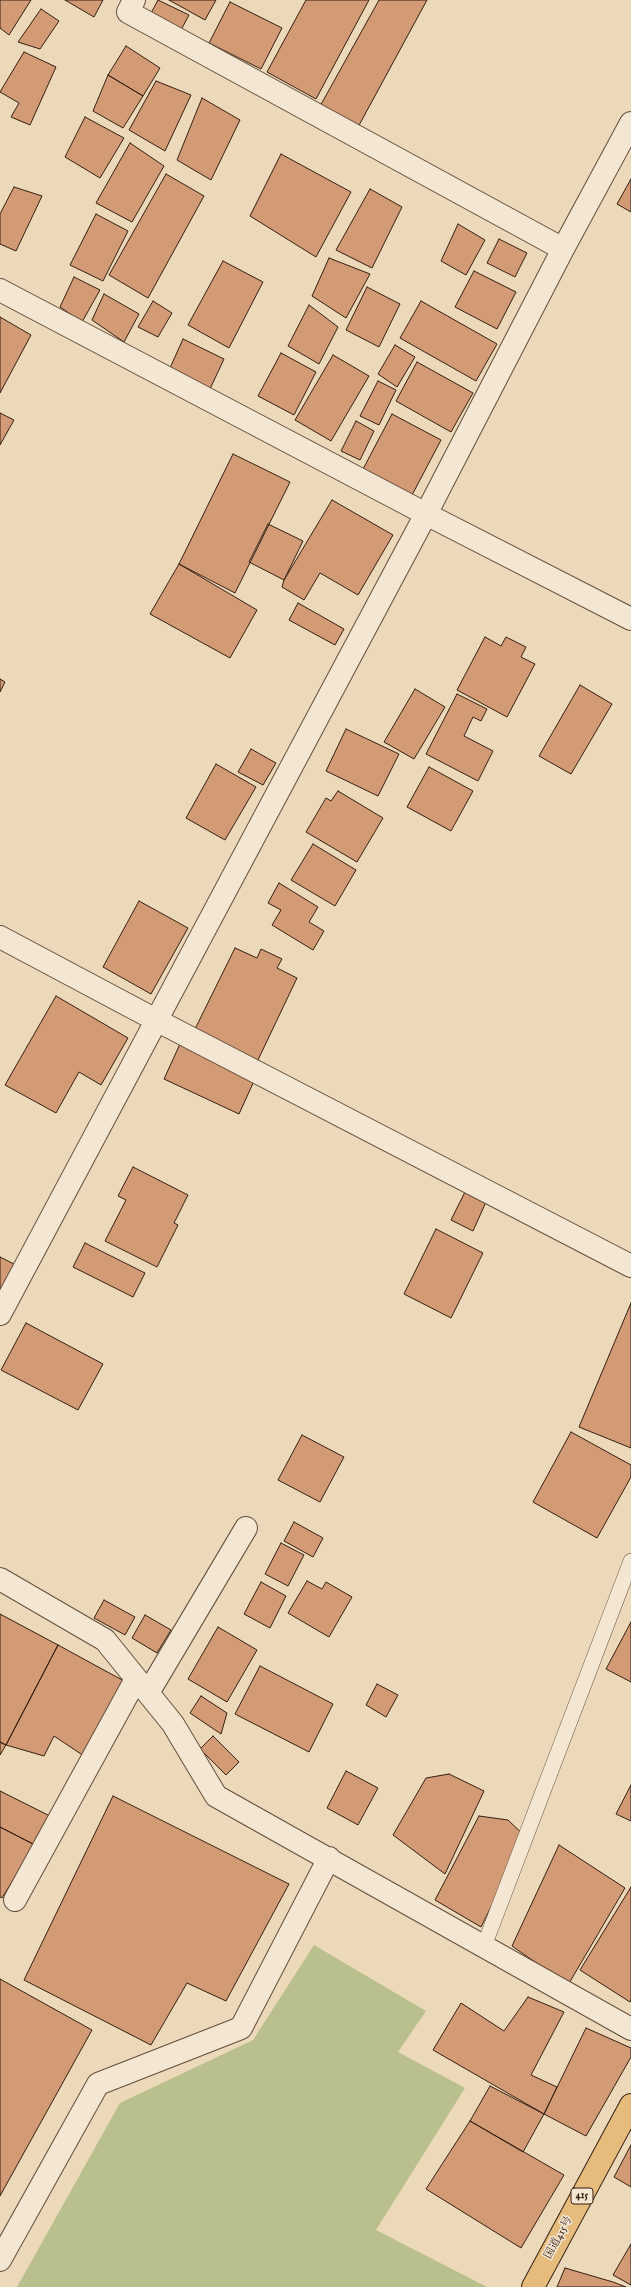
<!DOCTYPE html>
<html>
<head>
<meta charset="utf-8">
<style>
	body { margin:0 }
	canvas { display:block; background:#ecd9ba }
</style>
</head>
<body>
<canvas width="631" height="2287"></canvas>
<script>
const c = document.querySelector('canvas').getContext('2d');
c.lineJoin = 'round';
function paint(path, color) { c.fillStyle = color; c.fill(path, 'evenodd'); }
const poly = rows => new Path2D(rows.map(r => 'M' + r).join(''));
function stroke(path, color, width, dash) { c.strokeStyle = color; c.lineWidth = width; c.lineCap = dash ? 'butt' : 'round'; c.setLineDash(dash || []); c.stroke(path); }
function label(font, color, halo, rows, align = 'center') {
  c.font = font + ' "IM FELL English","Noto Serif JP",serif'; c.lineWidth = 3; c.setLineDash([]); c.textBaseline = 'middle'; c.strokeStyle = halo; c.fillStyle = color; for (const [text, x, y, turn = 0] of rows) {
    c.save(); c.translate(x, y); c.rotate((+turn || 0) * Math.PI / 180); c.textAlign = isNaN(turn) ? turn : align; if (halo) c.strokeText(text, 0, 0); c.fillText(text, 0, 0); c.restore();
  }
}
const green = poly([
	[314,1945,426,2011,398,2052,465,2088,376,2230,487,2287,17,2287,120,2103,253,2040]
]);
const building = poly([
	[0,0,31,0,9,35,0,28,0,0],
	[65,0,103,0,94,17,65,0],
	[158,0,189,15,181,30,150,15,158,0],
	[169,0,216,0,205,20,169,0],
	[306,0,369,0,316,99,267,72,306,0],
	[379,0,427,0,357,129,319,108,379,0],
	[230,2,282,28,261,69,209,43,230,2],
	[41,9,59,21,40,49,18,42,41,9],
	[126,46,160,68,143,96,108,75,126,46],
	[24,52,56,67,30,125,11,117,19,103,0,92,24,52],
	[108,75,143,96,123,128,93,111,108,75],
	[156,81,191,95,165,151,129,130,156,81],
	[202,98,240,120,211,180,177,160,202,98],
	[85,117,124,138,100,178,65,157,85,117],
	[130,143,164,166,132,222,96,203,130,143],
	[281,154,351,192,316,257,250,216,281,154],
	[166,174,204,196,148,298,109,275,166,174],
	[631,179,631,212,617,204,631,179],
	[14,187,42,196,16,251,0,244,0,214,14,187],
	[370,189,402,207,372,268,336,250,370,189],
	[96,214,128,231,103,281,70,265,96,214],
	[458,224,485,240,466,275,441,261,458,224],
	[499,239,527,253,515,277,487,263,499,239],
	[329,258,370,274,346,318,312,296,329,258],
	[223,261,263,282,229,348,188,325,223,261],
	[474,271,516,292,497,329,455,307,474,271],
	[74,277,100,290,82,322,60,307,74,277],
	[367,287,400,304,379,347,346,330,367,287],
	[104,294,139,314,124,342,92,320,104,294],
	[153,301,172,313,158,337,138,327,153,301],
	[421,301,497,344,476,381,400,338,421,301],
	[309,305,338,327,319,364,288,346,309,305],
	[0,317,31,335,0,393,0,317],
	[183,339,224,359,210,389,170,368,183,339],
	[395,345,415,357,397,387,378,374,395,345],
	[281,353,316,372,294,415,258,396,281,353],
	[333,355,369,376,331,441,295,420,333,355],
	[417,362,473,393,451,432,396,401,417,362],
	[378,381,396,390,379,425,360,416,378,381],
	[0,413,14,420,0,445,0,413],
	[392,414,441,440,411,497,362,471,392,414],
	[356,421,374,431,360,460,341,451,356,421],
	[233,454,290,482,235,593,179,564,233,454],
	[332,500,393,535,358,595,320,573,304,600,282,587,284,580,332,500],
	[268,524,303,541,284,580,249,562,268,524],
	[179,564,257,610,230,658,150,614,179,564],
	[298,603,344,629,335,645,289,620,298,603],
	[485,637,501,646,506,637,526,647,521,657,535,664,507,717,457,690,485,637],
	[0,679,5,682,0,692,0,679],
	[580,685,612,704,571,774,539,756,580,685],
	[415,689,445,707,414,759,384,742,415,689],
	[457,694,487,709,481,721,473,717,464,736,493,751,478,781,426,754,457,694],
	[346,729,399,754,378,796,326,771,346,729],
	[251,749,276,763,263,785,238,772,251,749],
	[216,764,256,787,225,840,186,818,216,764],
	[429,767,473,791,451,831,407,807,429,767],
	[338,791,383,818,357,862,306,832,326,798,331,801,338,791],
	[313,844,356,870,335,906,291,880,313,844],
	[279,883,318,907,309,922,324,931,313,950,272,925,281,910,268,903,279,883],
	[139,901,188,928,151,994,103,967,139,901],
	[235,948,257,958,261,949,282,959,277,968,297,978,257,1062,194,1031,235,948],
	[56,996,128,1038,101,1085,79,1072,56,1113,5,1085,56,996],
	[180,1044,255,1079,239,1114,164,1079,180,1044],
	[133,1167,188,1195,174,1223,178,1225,157,1267,105,1241,126,1200,118,1196,133,1167],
	[465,1192,486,1202,473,1231,451,1220,465,1192],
	[436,1229,483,1253,451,1318,404,1294,436,1229],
	[85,1243,145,1273,133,1297,73,1267,85,1243],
	[0,1257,14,1264,1,1289,0,1288,0,1257],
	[631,1303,631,1448,579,1427,631,1303],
	[26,1323,103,1364,78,1410,1,1370,26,1323],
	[571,1432,631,1465,631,1477,597,1538,533,1502,571,1432],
	[302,1435,344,1457,320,1502,278,1480,302,1435],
	[294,1522,323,1538,313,1557,284,1541,294,1522],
	[281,1543,304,1555,288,1586,265,1574,281,1543],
	[307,1581,322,1589,326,1582,352,1597,329,1637,288,1613,307,1581],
	[261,1582,286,1596,270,1628,244,1614,261,1582],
	[104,1600,135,1617,125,1635,94,1618,104,1600],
	[0,1614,58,1645,6,1745,0,1742,0,1614],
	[145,1615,171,1630,157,1653,132,1638,145,1615],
	[631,1622,631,1682,606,1669,631,1622],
	[218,1627,257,1650,227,1702,188,1679,218,1627],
	[58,1645,124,1681,84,1756,54,1736,44,1756,6,1745,58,1645],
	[260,1666,333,1704,309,1752,235,1714,260,1666],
	[377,1684,398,1695,386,1717,366,1705,377,1684],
	[201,1696,227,1713,221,1734,190,1713,201,1696],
	[213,1736,239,1762,226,1775,200,1749,213,1736],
	[0,1742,6,1745,0,1755,0,1742],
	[346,1771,378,1788,358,1825,327,1808,346,1771],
	[449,1774,484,1791,445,1874,393,1835,426,1778,449,1774],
	[631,1785,631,1821,616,1814,631,1785],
	[0,1791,50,1816,35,1845,0,1827,0,1791],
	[113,1796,289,1884,226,2001,187,1983,151,2045,24,1980,113,1796],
	[479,1816,508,1820,526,1837,481,1927,435,1900,479,1816],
	[0,1827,35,1845,2,1898,0,1897,0,1827],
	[559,1845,625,1888,568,1985,512,1946,559,1845],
	[631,1887,631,2000,630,2002,580,1970,631,1887],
	[0,1979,92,2030,0,2196,0,1979],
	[528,1997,564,2012,531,2075,557,2087,544,2114,433,2050,461,2003,504,2031,528,1997],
	[586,2028,631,2048,631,2057,586,2136,544,2114,586,2028],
	[490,2086,544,2114,523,2152,470,2121,490,2086],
	[470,2121,564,2175,521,2248,426,2189,470,2121],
	[631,2145,631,2187,614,2177,631,2145],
	[631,2244,631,2285,613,2275,631,2244],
	[565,2268,613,2282,626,2287,557,2287,565,2268]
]);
const service = poly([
	[484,1946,631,1561]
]);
const minor = poly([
	[134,0,128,12,563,249],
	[0,290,426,514,631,619],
	[0,937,156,1020,631,1266],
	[0,1314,426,514,563,249,631,123],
	[0,1579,105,1640,173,1724,216,1796,631,2029],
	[148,1693,246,1528],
	[15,1900,136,1679],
	[0,2260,98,2084,241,2028,329,1858]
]);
const trunk = poly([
	[533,2287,631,2105]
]);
const shields = [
	[582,2196,22]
];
const shieldNames = [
	["415",582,2196]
];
const streetNames = [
	["国道415号",559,2238,-62]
];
paint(green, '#babf8e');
paint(building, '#d39a76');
stroke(building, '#351f11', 1);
stroke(service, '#634e3b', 16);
stroke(minor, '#634e3b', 24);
stroke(trunk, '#351f11', 24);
stroke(service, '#f3e6d2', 15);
stroke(minor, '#f3e6d2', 22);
stroke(trunk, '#e6bc7d', 22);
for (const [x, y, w] of shields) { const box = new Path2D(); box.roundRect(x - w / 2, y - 8, w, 16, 3); c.fillStyle = '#f3e6d2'; c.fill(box); stroke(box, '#351f11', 1); }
label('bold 10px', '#351f11', null, shieldNames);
label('11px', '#351f11', '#f3e6d2', streetNames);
</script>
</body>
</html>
